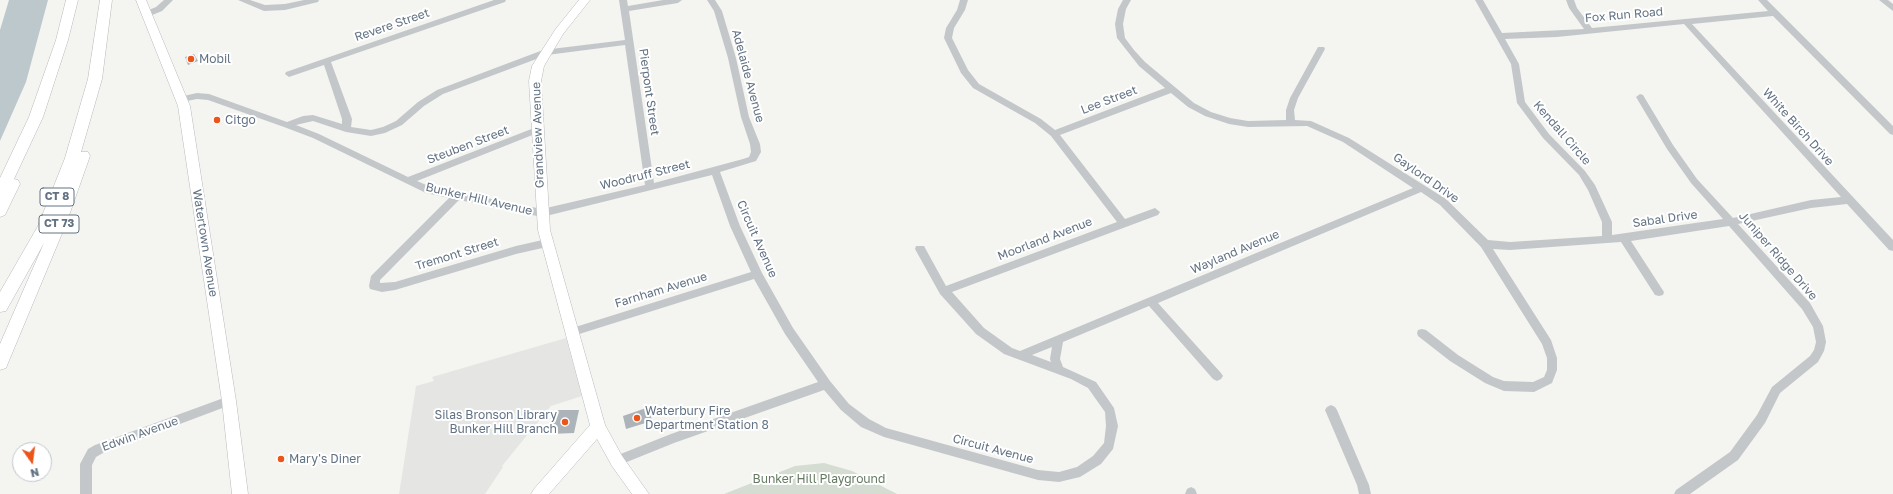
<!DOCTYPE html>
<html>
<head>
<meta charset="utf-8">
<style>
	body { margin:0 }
	#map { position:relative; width:1893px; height:494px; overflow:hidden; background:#f4f5f0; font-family:"Golos Text",sans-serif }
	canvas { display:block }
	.north { position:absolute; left:12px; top:442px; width:40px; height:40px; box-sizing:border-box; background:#fff; border:1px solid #c0c7cd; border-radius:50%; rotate:166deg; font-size:11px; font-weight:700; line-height:16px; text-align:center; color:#627283 }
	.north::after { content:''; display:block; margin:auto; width:14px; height:18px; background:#eb5519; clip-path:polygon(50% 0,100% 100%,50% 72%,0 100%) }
</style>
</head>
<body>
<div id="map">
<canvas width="1893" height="494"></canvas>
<div class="north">N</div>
</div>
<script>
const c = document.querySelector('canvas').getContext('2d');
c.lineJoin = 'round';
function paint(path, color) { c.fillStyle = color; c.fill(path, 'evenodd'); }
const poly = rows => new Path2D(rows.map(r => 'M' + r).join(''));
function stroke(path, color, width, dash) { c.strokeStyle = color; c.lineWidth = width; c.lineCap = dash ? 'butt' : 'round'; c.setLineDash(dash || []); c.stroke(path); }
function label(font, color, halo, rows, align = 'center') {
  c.font = font + ' "Golos Text",sans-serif'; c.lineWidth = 4; c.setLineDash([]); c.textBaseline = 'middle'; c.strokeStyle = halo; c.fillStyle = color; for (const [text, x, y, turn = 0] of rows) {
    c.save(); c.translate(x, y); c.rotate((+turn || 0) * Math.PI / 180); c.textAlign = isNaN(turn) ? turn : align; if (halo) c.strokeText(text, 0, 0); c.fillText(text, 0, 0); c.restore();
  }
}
const built = poly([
	[566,338,582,396,551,406,502,466,503,467,485,494,399,494,416,386,434,381,432,377]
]);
const green = poly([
	[824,463,852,471,897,494,724,494,795,466]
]);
const water = poly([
	[9,0,48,0,26,82,0,141,0,30]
]);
const building = poly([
	[194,54,198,61,188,65,185,57],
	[649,407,652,421,626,429,623,416],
	[556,410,579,410,574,433,550,434]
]);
const minor = poly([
	[164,0,173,0,162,11,150,16,144,16,144,12,156,7,164,0],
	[238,0,250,0,265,5,285,4,304,0,319,0,318,2,285,10,264,11,238,0],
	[494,0,506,0,505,2,331,62,352,119,351,127,371,130,383,127,396,121,418,102,437,90,543,50,625,40,619,0,627,0,628,6,663,0,682,0,678,3,629,11,654,183,743,159,749,157,751,152,750,144,741,117,728,58,714,11,707,0,715,0,722,11,736,58,749,117,760,144,761,152,756,161,720,172,740,226,762,273,793,328,830,381,849,404,869,419,886,428,1038,470,1059,472,1077,467,1093,456,1104,443,1106,426,1105,412,1088,388,1071,379,1004,354,976,334,940,294,915,249,916,246,924,246,946,286,1117,222,1051,136,1035,123,973,88,961,73,944,38,946,28,957,10,960,0,968,0,965,10,954,28,952,38,968,70,979,84,1041,119,1055,130,1165,88,1139,66,1117,38,1115,24,1118,9,1123,0,1131,0,1126,9,1123,24,1125,38,1134,50,1145,62,1194,103,1211,112,1230,118,1248,121,1286,120,1286,110,1290,98,1318,47,1324,47,1325,49,1298,98,1294,110,1295,120,1311,121,1349,138,1446,199,1488,240,1510,242,1602,236,1602,222,1588,190,1579,175,1543,138,1517,103,1511,64,1475,0,1483,0,1502,33,1584,29,1569,8,1566,0,1574,0,1577,8,1592,28,1768,11,1758,0,1767,0,1893,126,1893,135,1890,134,1773,16,1692,24,1893,240,1893,251,1889,250,1847,204,1811,208,1738,224,1810,303,1823,326,1826,342,1824,351,1818,362,1780,393,1765,423,1738,460,1690,494,1674,494,1676,490,1730,452,1757,415,1772,387,1810,356,1814,350,1816,342,1813,327,1802,309,1729,226,1631,241,1664,292,1663,295,1659,296,1655,295,1621,242,1510,250,1493,249,1551,340,1557,358,1557,370,1552,383,1534,392,1504,391,1485,383,1450,361,1418,336,1417,333,1418,330,1422,329,1426,330,1458,355,1493,377,1504,381,1533,382,1544,377,1547,370,1547,358,1542,344,1481,247,1440,205,1421,192,1158,303,1221,373,1223,376,1221,379,1217,381,1213,379,1149,306,1063,342,1060,359,1063,367,1096,382,1114,408,1118,426,1113,449,1101,464,1080,477,1059,482,1038,480,884,437,861,427,841,410,824,390,674,443,617,466,613,465,611,461,613,457,671,434,818,382,785,334,754,279,573,336,569,335,568,332,569,329,751,272,730,226,712,175,542,217,459,200,390,270,380,280,380,283,395,282,516,246,547,239,551,240,552,243,551,246,547,247,516,254,395,290,382,292,370,289,369,286,371,276,449,198,426,193,313,138,284,127,208,100,197,99,182,102,178,99,179,97,197,93,209,94,287,122,303,116,313,115,342,124,342,119,324,65,289,77,285,74,286,72,494,0],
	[1684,24,1841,197,1811,200,1733,218,1697,179,1673,145,1643,95,1640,94,1636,97,1667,149,1691,183,1723,219,1612,235,1612,222,1595,185,1585,171,1549,134,1525,102,1519,64,1505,39,1557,37,1684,24],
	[625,45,645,185,542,209,431,187,417,181,540,132,542,130,540,128,534,128,408,177,319,134,296,125,313,121,346,132,371,136,385,133,402,125,424,106,443,94,547,55,625,45],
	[1171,93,1188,107,1205,116,1229,124,1248,127,1307,126,1343,142,1413,188,1020,351,1012,348,984,328,952,292,1158,215,1160,212,1155,208,1125,219,1060,135,1171,93],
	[1052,347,1050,359,1051,362,1032,355,1052,347],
	[1879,0,1888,0,1893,4,1893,11,1879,0],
	[229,396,233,398,235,401,233,404,103,453,96,457,92,465,92,494,80,494,80,464,88,449,95,445,229,396],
	[1331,405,1335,407,1337,410,1369,485,1371,494,1359,494,1357,485,1325,410,1327,407,1331,405],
	[1191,487,1195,489,1197,494,1185,494,1187,489,1191,487]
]);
const major = poly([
	[136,0,146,0,190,106,236,401,248,494,232,494,222,401,178,106,136,0],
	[579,0,590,0,563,34,544,66,541,81,550,230,605,425,622,456,649,494,632,494,612,466,597,439,549,494,531,494,534,489,590,425,538,230,529,81,532,66,555,30,579,0]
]);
const highway = poly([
	[66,0,78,0,68,40,43,117,14,179,18,180,20,184,5,215,0,217,0,178,29,117,56,40,66,0],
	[100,0,112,0,102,79,81,152,88,152,90,156,66,224,8,363,6,368,0,370,0,344,44,243,6,311,0,312,0,292,38,226,65,158,88,79,100,0]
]);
const markers = [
	[191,59,4,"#eb5519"],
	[217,120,4,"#eb5519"],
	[637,418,4,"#eb5519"],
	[565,422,4,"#eb5519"],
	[281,459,4,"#eb5519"]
];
const shields = [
	[57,197,34],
	[59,224,40]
];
const shieldNames = [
	["CT 8",57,197],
	["CT 73",59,224]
];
const streetNames = [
	["Fox Run Road",1624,15,-5],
	["Revere Street",392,25,-19],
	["Adelaide Avenue",748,76,75],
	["Pierpont Street",649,92,82],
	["Lee Street",1109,100,-21],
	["White Birch Drive",1798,127,48],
	["Kendall Circle",1562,133,49],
	["Grandview Avenue",538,135,-92],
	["Steuben Street",468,145,-21],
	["Woodruff Street",645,175,-14],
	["Gaylord Drive",1426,178,35],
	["Bunker Hill Avenue",479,199,13],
	["Sabal Drive",1665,219,-8],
	["Circuit Avenue",757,239,66],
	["Moorland Avenue",1045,239,-21],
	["Watertown Avenue",205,243,81],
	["Wayland Avenue",1235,252,-23],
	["Tremont Street",457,254,-17],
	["Juniper Ridge Drive",1778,256,49],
	["Farnham Avenue",661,290,-17],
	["Edwin Avenue",140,434,-20],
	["Circuit Avenue",993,449,15]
];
const poiNames = [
	["Mobil",199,59],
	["Citgo",225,120],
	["Waterbury Fire",645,411],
	["Department Station 8",645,425],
	["Silas Bronson Library",557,415,"right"],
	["Bunker Hill Branch",557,429,"right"],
	["Mary's Diner",289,459]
];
const parkNames = [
	["Bunker Hill Playground",819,479]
];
paint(built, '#e5e6e4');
paint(green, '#d5dcd1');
paint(water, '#bdc8cd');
paint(building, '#acb3b9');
stroke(major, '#b6babe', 1);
stroke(highway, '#b6b9bc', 1);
paint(minor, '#c4c7ca');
paint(major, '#fff');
paint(highway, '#fff');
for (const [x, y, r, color] of markers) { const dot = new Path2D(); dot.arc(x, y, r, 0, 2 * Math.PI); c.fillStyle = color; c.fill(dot); stroke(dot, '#fff', 1.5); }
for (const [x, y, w] of shields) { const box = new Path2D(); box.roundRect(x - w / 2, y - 9, w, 18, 3); c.fillStyle = '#fff'; c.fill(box); stroke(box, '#627283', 1); }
label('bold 11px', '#627283', null, shieldNames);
label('12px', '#627283', '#fff', streetNames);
label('12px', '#627283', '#fff', poiNames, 'left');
label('12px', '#657a61', '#fff', parkNames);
</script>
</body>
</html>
